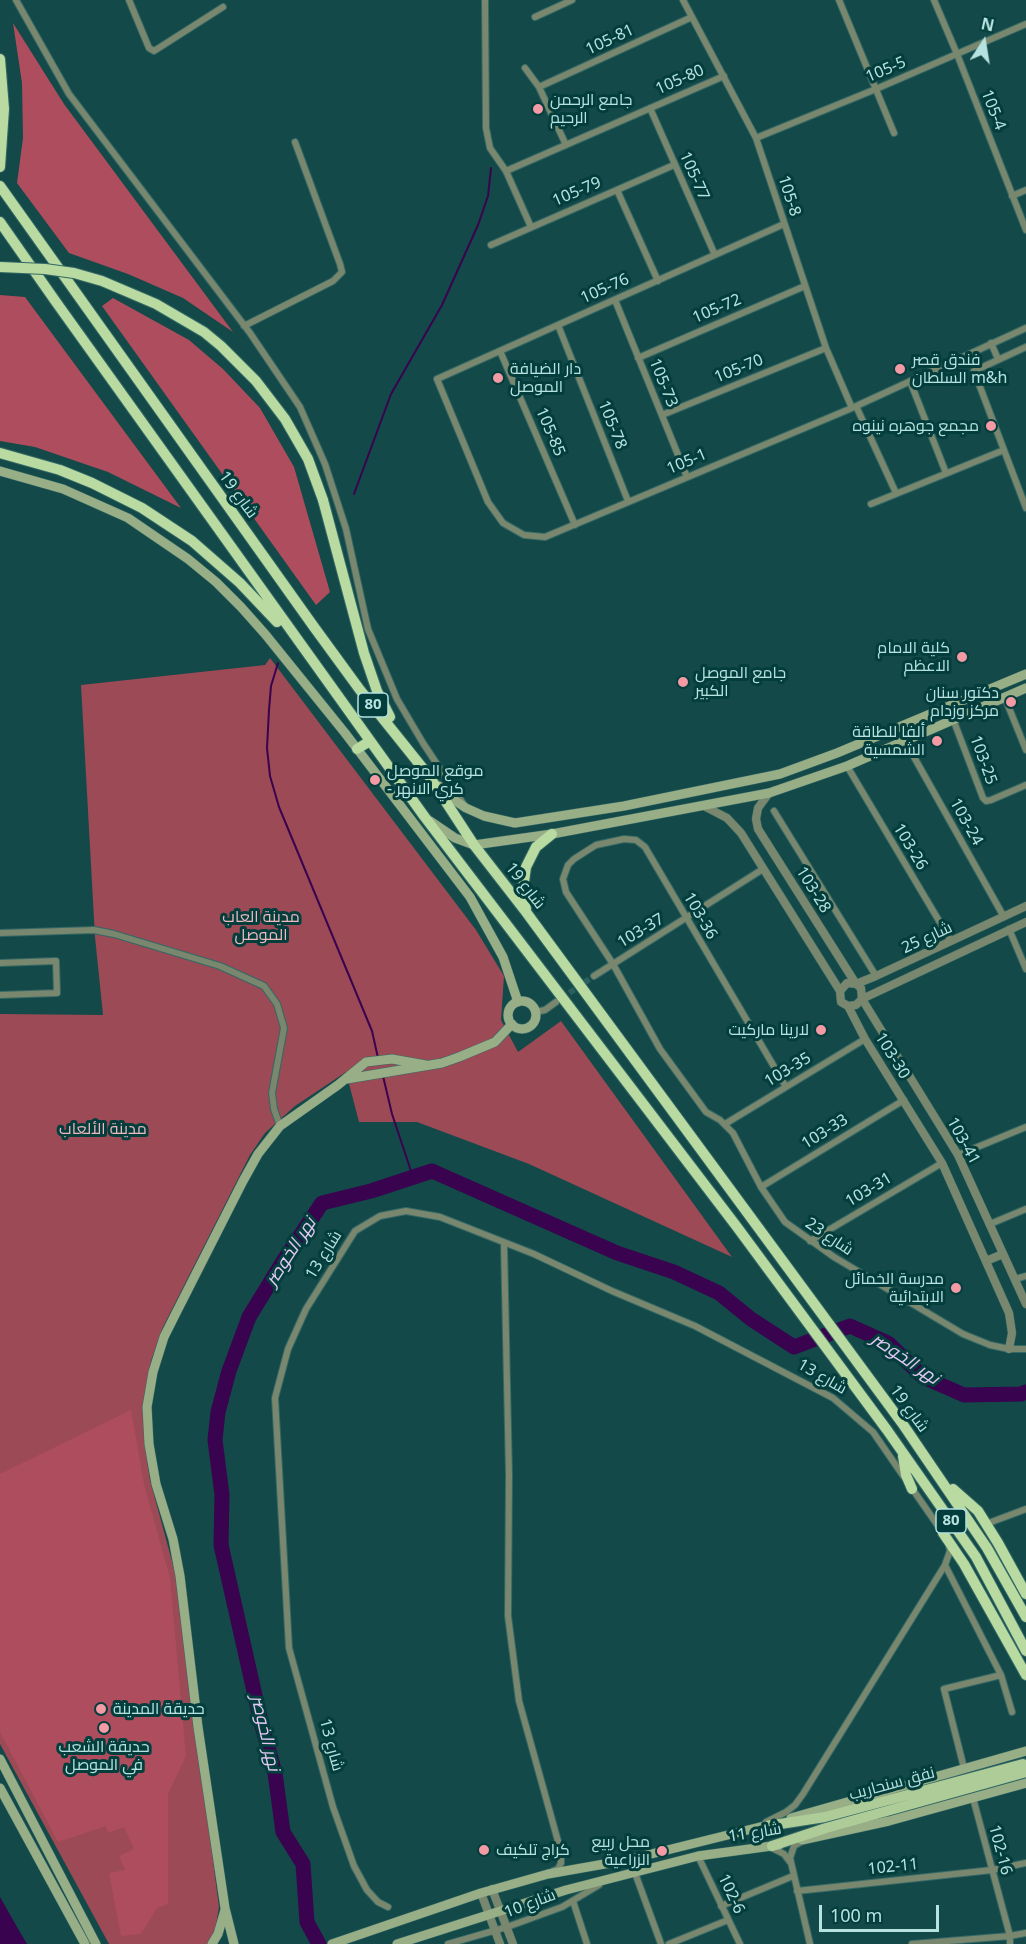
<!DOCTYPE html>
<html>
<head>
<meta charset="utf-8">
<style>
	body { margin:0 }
	#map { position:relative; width:1026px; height:1944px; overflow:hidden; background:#134948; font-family:"Noto Sans",sans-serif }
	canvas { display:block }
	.north { position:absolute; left:954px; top:12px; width:60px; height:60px; -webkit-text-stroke:4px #033e3d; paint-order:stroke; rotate:12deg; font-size:16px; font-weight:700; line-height:24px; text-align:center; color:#b6e2e0 }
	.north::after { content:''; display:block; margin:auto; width:21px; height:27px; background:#b6e2e0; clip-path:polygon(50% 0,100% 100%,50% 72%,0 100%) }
	.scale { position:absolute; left:819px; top:1905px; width:120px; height:27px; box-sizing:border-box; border:3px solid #b6e2e0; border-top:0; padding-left:8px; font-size:18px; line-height:21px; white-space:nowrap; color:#b6e2e0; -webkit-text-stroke:4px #033e3d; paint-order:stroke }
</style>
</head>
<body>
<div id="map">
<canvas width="1026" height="1944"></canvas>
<div class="north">N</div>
<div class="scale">100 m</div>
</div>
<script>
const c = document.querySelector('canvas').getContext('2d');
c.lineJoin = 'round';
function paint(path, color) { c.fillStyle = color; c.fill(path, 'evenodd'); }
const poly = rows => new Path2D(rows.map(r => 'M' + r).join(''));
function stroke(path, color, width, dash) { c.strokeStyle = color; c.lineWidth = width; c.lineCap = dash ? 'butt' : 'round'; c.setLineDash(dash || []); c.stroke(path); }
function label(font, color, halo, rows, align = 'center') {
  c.font = font + ' "Noto Sans",Cairo,sans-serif'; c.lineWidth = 6; c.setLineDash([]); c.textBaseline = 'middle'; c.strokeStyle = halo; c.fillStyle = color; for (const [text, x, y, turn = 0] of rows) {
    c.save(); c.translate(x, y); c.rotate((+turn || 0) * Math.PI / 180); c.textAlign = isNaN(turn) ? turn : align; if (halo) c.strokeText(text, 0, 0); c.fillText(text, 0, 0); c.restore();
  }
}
const green = poly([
	[270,658,476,930,504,976,501,1020,518,1052,561,1021,732,1257,529,1164,417,1122,359,1122,346,1072,295,1106,265,1133,250,1155,163,1327,151,1361,144,1397,144,1439,150,1480,176,1576,219,1907,215,1931,207,1944,109,1944,0,1744,0,1014,103,1015,95,937,81,685,265,665]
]);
const forest = poly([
	[13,23,64,104,233,332,183,298,128,274,69,253,17,183,23,138,22,83],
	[0,295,25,297,181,508,108,472,35,447,0,441],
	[113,298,189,340,223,369,260,408,294,467,330,592,316,605,102,306],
	[131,1410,144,1484,170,1578,186,1756,168,1794,168,1904,157,1908,141,1934,121,1936,109,1873,125,1870,119,1856,134,1849,124,1827,108,1833,106,1826,58,1842,0,1732,0,1474]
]);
const water = poly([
	[0,1897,21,1934,27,1944,0,1944]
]);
const stream = poly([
	[354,494,391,394,442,305,478,225,488,196,491,168],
	[278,663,271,686,269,710,267,748,270,776,279,807,372,1031,378,1058],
	[383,1076,392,1114,413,1177]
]);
const river = poly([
	[319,1944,307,1922,303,1864,283,1832,275,1773,261,1722,221,1545,222,1495,215,1440,218,1412,229,1371,249,1317,284,1260,322,1203,371,1191,432,1171,617,1253,674,1272,719,1293,751,1319,794,1347,850,1326,888,1343,923,1377,964,1395,1021,1394,1026,1392]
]);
const minorTunnel = poly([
	[562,998,594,976]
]);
const minor = poly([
	[16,0,69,94,250,333,300,407,325,464,346,529,368,629,397,699,423,743,464,805],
	[129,0,149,48,154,51,223,7],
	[485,0,486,128,490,148,506,171],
	[683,0,756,138,826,348,852,408],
	[839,0,894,133],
	[934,0,957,54,1026,230],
	[535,17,572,0],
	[525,68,539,87,566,145],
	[539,87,692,17],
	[650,108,715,255],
	[756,138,876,89,1026,24],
	[617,190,658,281],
	[1012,196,1026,190],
	[784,224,437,379,488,502,503,523,524,535,545,537,852,408,1026,328],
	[531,227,506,171,724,76],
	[491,245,674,165],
	[615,300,687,477],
	[558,325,628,501],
	[244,326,333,281,342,272,340,264,295,142],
	[991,343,998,359],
	[1026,347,974,371,1026,508],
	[500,351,575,525],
	[638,358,805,286],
	[910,381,946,473],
	[856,406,896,493],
	[662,415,826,348],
	[871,504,1004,450],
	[1005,698,1026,750],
	[953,719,983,798,986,801,991,800,1026,785],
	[905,741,1004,917],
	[847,766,951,941],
	[774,811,876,976],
	[1009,929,1026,969],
	[0,933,94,930,114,934,220,966,264,986,277,1004,284,1028,272,1093,274,1109,280,1126],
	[0,963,56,961,57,993,0,995],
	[594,976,763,869],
	[535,1012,545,1010,556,1002],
	[786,1087,645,847,636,840,624,839,596,845,574,859,568,865,563,879,566,892,613,964,660,1049,706,1112,720,1120,733,1133,761,1187,785,1222,834,1257,963,1334,990,1345,1009,1349,1026,1349],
	[725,1124,865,1039],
	[958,1155,1026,1127],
	[761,1187,904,1100],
	[990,1224,1026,1209],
	[810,1241,942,1163],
	[504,1244,509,1475,508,1616,519,1701,561,1852,561,1863,558,1869,553,1871],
	[1015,1279,1026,1276],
	[911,1487,943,1533],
	[986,1524,1026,1509],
	[945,1565,1001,1675,1012,1712],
	[964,1768,944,1689,1001,1675],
	[973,1798,1010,1936,1010,1944],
	[766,1822,786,1812,795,1805,803,1794,945,1565,950,1551,949,1545],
	[804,1840,794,1846,790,1858,810,1944],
	[770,1847,784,1854,790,1862],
	[698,1856,740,1944],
	[635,1873,661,1944],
	[797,1891,992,1870,1026,1863],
	[573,1901,587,1944],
	[721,1906,793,1876],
	[388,1907,378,1902,367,1890,354,1866,333,1807,289,1648,275,1398,288,1349,306,1309,355,1231,380,1216,406,1211,440,1217,534,1254,612,1291,695,1326,833,1398,873,1432,904,1477],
	[448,1944,507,1927,562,1907,599,1885],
	[669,1944,728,1920],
	[912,1944,1010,1936,1026,1933]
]);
const tertiary = poly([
	[769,793,758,808,756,819,758,829,856,984,861,988,862,999,958,1155,1026,1304],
	[704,806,727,818,741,833,840,991,841,1002,848,1006,865,1039,942,1163,1009,1313,1012,1333,1009,1349],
	[840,991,847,983,856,984,876,976,1026,906],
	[848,1006,856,1005,862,999,1026,922],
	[986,1261,1003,1254],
	[492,1889,513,1944],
	[481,1893,500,1944]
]);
const secondary = poly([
	[0,471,63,489,128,518,188,559,216,582,241,607,265,634,345,733,470,897,503,957,518,1002],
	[439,786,451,798,466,808,484,816,515,823,624,806,780,774,837,753,1026,674],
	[430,821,455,838,474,845,552,834,769,793,847,766,1026,688],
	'508 1015a14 14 0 1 1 28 0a14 14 0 1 1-28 0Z',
	[347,1079,442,1063,459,1057,495,1042,512,1024],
	[0,1759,96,1944],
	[0,1788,85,1944],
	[791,1818,1026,1751],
	[802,1840,889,1821,1026,1783],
	[212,1944,218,1934,225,1910],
	[234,1944,225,1908,198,1727,180,1576,173,1539,156,1484,149,1444,147,1407,153,1372,164,1337,174,1317,243,1181,258,1154,280,1126,338,1085,366,1062,392,1059,426,1065],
	[332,1944,481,1893,548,1874,627,1860,772,1824],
	[397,1944,566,1890,698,1856,779,1845]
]);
const primary = poly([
	[767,1826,825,1817,1023,1764],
	[772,1846,826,1828,1026,1772]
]);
const trunk = poly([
	[0,59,4,109,0,167],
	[0,186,314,627,360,690,429,776,474,845,526,912,902,1423,987,1548,1026,1617],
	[0,222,56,302,424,816,737,1227,887,1430,976,1557,1026,1651],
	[0,453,60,470,92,483,142,508,192,541,240,583,277,622],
	[323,500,364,653,377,691,390,717],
	[357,749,370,741],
	[526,909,523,889,526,867,536,847,552,834],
	[903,1456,906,1475,912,1489],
	[953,1489,978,1511,998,1543,1026,1594],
	[943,1533,964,1564,1026,1675]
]);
const trunkBridge = poly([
	[0,267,45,269,74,273,102,281,156,304,204,332,221,346,256,381,285,419,308,459,323,500]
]);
const markers = [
	[538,109,6,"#f49aa5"],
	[900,369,6,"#f49aa5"],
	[498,378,6,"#f49aa5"],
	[991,426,6,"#f49aa5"],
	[962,657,6,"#f49aa5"],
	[683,682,6,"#f49aa5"],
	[1011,702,6,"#f49aa5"],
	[937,741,6,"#f49aa5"],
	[375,780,6,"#f49aa5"],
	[821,1030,6,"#f49aa5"],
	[956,1288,6,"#f49aa5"],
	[101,1709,6,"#f49aa5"],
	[104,1728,6,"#f49aa5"],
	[484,1850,6,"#f49aa5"],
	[662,1851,6,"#f49aa5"]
];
const shields = [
	[373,705,30],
	[951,1521,30]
];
const shieldNames = [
	["80",373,705],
	["80",951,1521]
];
const streetNames = [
	["105-81",610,40,-25],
	["105-5",886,70,-23],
	["105-80",680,80,-24],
	["105-4",993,110,69],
	["105-77",694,176,66],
	["105-79",577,192,-23],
	["105-8",789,196,72],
	["105-76",605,289,-24],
	["105-72",717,309,-23],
	["105-70",739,369,-22],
	["105-73",663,383,68],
	["105-78",612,425,68],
	["105-85",550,432,67],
	["105-1",687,462,-23],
	["شارع 19",238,495,54],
	["103-25",983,760,70],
	["103-24",966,822,61],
	["103-26",910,847,59],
	["شارع 19",525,886,52],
	["103-28",813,890,58],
	["103-36",700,916,60],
	["103-37",641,931,-31],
	["شارع 25",927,938,-25],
	["103-30",892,1056,58],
	["103-35",788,1070,-31],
	["103-33",825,1132,-32],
	["103-41",963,1141,61],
	["103-31",869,1190,-31],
	["شارع 23",829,1237,34],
	["شارع 13",324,1255,-58],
	["شارع 13",822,1377,30],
	["شارع 19",909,1409,54],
	["شارع 13",331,1745,75],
	["نفق سنحاريب",892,1784,-15],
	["شارع 11",755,1833,-9],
	["102-16",1000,1850,75],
	["102-11",893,1867,-6],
	["102-6",731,1894,65],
	["شارع 10",530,1904,-21]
];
const poiNames = [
	["جامع الرحمن",550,100],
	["الرحيم",550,118],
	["فندق قصر",912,360],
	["السلطان m&h",912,378],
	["دار الضيافة",510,369],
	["الموصل",510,387],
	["مجمع جوهره نينوه",979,426,"right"],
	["كلية الامام",950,648,"right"],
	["الاعظم",950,666,"right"],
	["جامع الموصل",695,673],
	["الكبير",695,691],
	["دكتور سنان",999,693,"right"],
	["مركز وزدام",999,711,"right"],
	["ألفا للطاقة",925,732,"right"],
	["الشمسية",925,750,"right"],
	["موقع الموصل",387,771],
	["- كري الانهر",387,789],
	["لارينا ماركيت",809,1030,"right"],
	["مدرسة الخمائل",944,1279,"right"],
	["الابتدائية",944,1297,"right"],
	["حديقة المدينة",113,1709],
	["حديقة الشعب",104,1747,"center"],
	["في الموصل",104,1765,"center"],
	["محل ربيع",650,1842,"right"],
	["الزراعية",650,1860,"right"],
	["كراج تلكيف",496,1850]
];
const parkNames = [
	["مدينة العاب",261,917],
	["الموصل",261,935],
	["مدينة الألعاب",103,1129]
];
const waterNames = [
	["نهر الخوصر",291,1252,-57],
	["نهر الخوصر",905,1359,34],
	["نهر الخوصر",265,1733,77]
];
paint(green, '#9b4a56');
paint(forest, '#ae4d5d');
paint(water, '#39034f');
stroke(stream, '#39034f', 2);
stroke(river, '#39034f', 15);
stroke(minorTunnel, '#2b605f', 6, [6, 3]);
stroke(minor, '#346866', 8);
stroke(tertiary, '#346866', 9);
stroke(secondary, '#346866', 10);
stroke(primary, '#346866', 12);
stroke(trunk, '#346866', 12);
stroke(minor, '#78876d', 6);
stroke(tertiary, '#78876d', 8);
stroke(secondary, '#97ae86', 9);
stroke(primary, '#aecc98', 10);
stroke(trunk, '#b9daa0', 10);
stroke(trunkBridge, '#346866', 12, []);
stroke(trunkBridge, '#b9daa0', 10);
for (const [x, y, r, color] of markers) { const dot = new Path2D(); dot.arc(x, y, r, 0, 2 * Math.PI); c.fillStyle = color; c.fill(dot); stroke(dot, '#033e3d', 2); }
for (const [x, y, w] of shields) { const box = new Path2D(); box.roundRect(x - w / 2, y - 12, w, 24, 4.5); c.fillStyle = '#033e3d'; c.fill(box); stroke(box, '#b6e2e0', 1.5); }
label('bold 15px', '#b6e2e0', null, shieldNames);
label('16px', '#b6e2e0', '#033e3d', streetNames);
label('16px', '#b6e2e0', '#033e3d', poiNames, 'left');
label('16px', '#efb9be', '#033e3d', parkNames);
label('italic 18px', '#e3c9f3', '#033e3d', waterNames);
</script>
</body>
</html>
